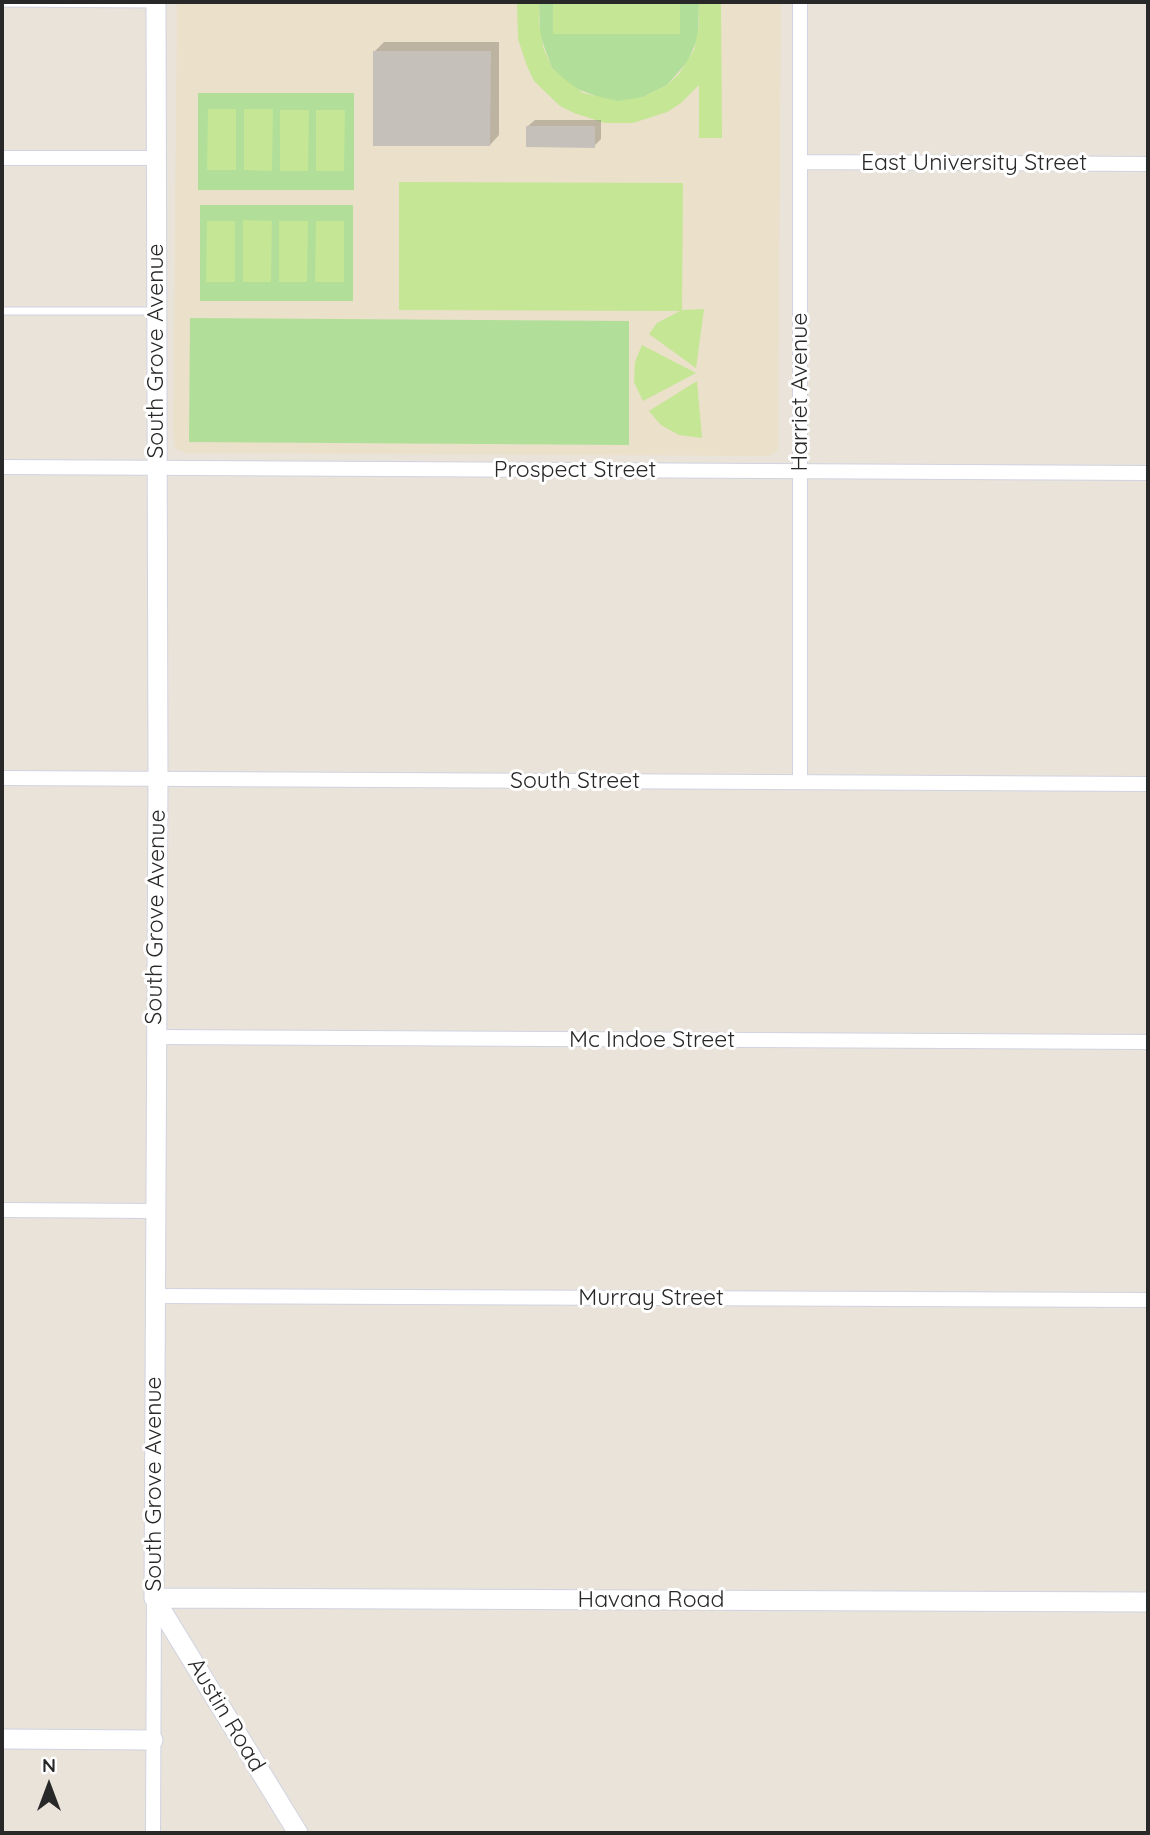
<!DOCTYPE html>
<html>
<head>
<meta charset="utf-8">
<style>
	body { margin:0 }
	#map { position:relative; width:1150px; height:1835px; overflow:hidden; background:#eae3da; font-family:Quicksand,sans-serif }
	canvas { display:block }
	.frame { position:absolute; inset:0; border:4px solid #282828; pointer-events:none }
	.north { position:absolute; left:14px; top:1751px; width:70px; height:70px; -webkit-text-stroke:5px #fff; paint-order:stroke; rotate:0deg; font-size:19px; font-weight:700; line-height:28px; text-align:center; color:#282828 }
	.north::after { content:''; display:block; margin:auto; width:24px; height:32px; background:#282828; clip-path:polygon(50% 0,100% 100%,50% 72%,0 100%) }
</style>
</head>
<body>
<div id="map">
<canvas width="1150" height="1835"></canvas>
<div class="frame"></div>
<div class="north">N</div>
</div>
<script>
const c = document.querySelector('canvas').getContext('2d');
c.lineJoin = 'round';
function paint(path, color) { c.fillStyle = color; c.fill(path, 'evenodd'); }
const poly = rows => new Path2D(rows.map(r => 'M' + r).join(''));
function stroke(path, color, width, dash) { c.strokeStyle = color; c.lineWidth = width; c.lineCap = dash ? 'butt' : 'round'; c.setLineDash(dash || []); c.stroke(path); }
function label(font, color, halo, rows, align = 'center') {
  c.font = font + ' Quicksand,sans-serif'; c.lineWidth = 6; c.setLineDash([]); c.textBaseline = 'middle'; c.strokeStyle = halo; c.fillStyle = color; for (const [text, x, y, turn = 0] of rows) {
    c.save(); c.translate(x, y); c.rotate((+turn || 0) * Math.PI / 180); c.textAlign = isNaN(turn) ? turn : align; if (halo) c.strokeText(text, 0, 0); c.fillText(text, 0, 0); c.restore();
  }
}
const education = poly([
	[177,2,781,2,778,450,769,456,186,453,175,448,173,434]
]);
const green = poly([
	[539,2,699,2,698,37,688,61,667,85,643,97,630,101,609,101,572,87,552,68,540,35],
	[198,93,354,93,354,190,198,190],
	[200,205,353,205,353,301,200,301],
	[190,318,629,321,629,445,189,442]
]);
const pitch = poly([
	[517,2,539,2,539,23,543,47,552,68,563,78,583,93,618,101,643,97,667,85,679,74,694,50,699,26,699,2,721,2,722,138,699,138,699,85,681,103,667,112,633,123,605,123,574,113,560,106,534,81,527,66,518,39],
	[553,2,680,2,680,34,553,34],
	[208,109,236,109,236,170,207,170],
	[244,109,273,109,272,171,244,170],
	[280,110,309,110,308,171,280,171],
	[316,110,345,110,344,171,316,171],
	[399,182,683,183,682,310,704,309,696,368,649,334,657,323,680,311,399,310],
	[243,220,272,221,271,282,243,282],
	[207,221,235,221,235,282,206,282],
	[279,221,308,221,307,282,279,282],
	[316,221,344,221,344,282,315,282],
	[642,345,696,373,643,401,634,382,635,362],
	[697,381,702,438,679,435,661,425,649,411]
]);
const shadow = poly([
	[384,42,499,42,499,135,490,145,375,51],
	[535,120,601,120,601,139,594,146,528,126]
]);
const building = poly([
	[373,51,491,51,490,146,373,146],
	[526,126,595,126,595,148,526,147]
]);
const lane = poly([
	[2,3,155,4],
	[2,311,155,311]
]);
const street = poly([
	[2,158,156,158],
	[800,162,1148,164],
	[2,467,1148,473],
	[2,778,1148,784],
	[800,782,800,2],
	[155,1037,1148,1042],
	[2,1210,155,1211],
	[154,1296,1148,1300],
	[153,1833,154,1598]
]);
const secondary = poly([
	[154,1598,158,779,156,2],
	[154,1598,1148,1602],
	[154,1598,298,1833],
	[2,1739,153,1740]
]);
const streetNames = [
	["East University Street",974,163],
	["South Grove Avenue",156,351,-90],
	["Harriet Avenue",800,392,-90],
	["Prospect Street",575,470],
	["South Street",575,781],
	["South Grove Avenue",156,917,-89],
	["Mc Indoe Street",652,1040],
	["Murray Street",651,1298],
	["South Grove Avenue",154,1484,-90],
	["Havana Road",651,1600],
	["Austin Road",226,1715,59]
];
paint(education, '#ebe0ca');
paint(green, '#b1df99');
paint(pitch, '#c4e695');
paint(shadow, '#0003');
paint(building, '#c5c0ba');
stroke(lane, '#d0d3e1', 9);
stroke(street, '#d0d3e1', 16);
stroke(secondary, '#d0d3e1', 21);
stroke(lane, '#fff', 7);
stroke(street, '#fff', 14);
stroke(secondary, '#fff', 19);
label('23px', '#282828', '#fff', streetNames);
</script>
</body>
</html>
